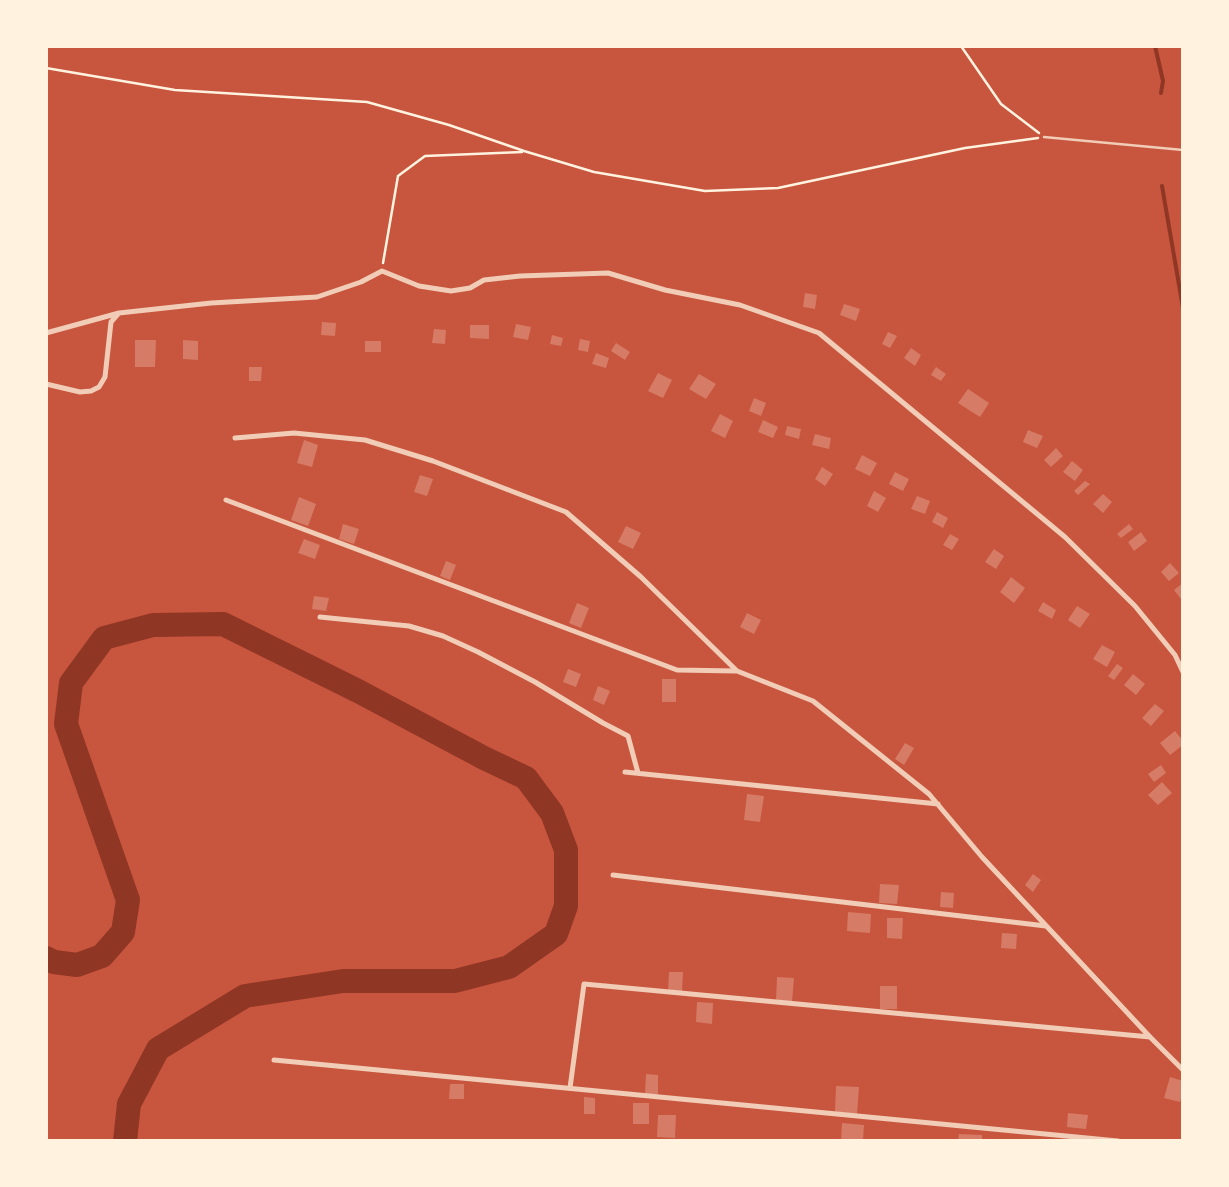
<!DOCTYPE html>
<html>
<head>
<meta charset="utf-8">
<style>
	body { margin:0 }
	#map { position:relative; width:1229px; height:1187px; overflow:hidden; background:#c8553d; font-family:Montserrat,sans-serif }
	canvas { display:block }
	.frame { position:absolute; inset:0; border:48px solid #fff3e0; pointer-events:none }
</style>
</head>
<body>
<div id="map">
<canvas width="1229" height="1187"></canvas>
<div class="frame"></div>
</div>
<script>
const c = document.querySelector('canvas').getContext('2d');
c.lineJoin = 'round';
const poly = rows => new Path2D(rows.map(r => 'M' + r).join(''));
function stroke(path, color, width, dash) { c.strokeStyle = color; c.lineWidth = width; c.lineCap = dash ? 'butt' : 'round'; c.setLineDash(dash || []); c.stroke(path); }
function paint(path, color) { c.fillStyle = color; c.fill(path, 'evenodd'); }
const stream = poly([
	[1155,46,1163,81,1161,93],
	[1162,186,1183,308]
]);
const river = poly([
	[46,958,54,962,77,965,102,956,123,932,128,900,66,724,71,683,104,638,153,625,223,624,358,691,484,758,526,778,552,813,566,850,566,906,556,934,509,967,455,981,343,981,245,996,158,1049,129,1104,125,1141]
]);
const building = poly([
	[805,293,817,295,815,309,803,307],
	[844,304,860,309,856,321,840,315],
	[322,322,336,323,335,336,321,335],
	[516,324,531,327,528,340,513,337],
	[470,325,489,325,489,339,470,338],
	[434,329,446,330,445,344,432,343],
	[888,332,897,336,890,348,882,344],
	[552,335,563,338,561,346,550,344],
	[580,339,590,341,588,352,578,350],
	[135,340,156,340,155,367,135,367],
	[183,340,198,341,198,360,183,359],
	[365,341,381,341,381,352,365,352],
	[616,343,630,352,625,360,611,351],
	[911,348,921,355,915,366,904,358],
	[596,353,609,358,606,368,592,364],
	[249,367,262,367,261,381,249,381],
	[936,367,946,374,941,381,931,375],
	[658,373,672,380,663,398,648,391],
	[699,374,716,384,706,399,689,389],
	[968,389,989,403,980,417,958,403],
	[754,398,766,403,761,416,749,411],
	[720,414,733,421,725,438,711,431],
	[763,420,778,427,773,438,758,432],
	[787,426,801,429,799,439,785,435],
	[1028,430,1043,436,1037,448,1023,442],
	[815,434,831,438,829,449,812,445],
	[304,440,318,445,312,467,297,463],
	[1056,448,1063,456,1051,467,1044,460],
	[862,455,877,463,870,476,855,469],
	[1072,461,1083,470,1075,481,1063,472],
	[822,467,833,474,825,486,815,479],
	[895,472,909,479,903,491,889,484],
	[420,475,433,479,427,496,414,492],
	[1085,481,1090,484,1078,495,1074,491],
	[874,491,886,498,878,512,867,506],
	[1103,494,1112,502,1103,513,1093,504],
	[917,496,930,501,925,514,911,509],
	[299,497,316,504,308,526,291,520],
	[937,512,948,518,943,528,932,522],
	[343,524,359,529,354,544,339,539],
	[1129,524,1133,529,1121,538,1117,534],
	[626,526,641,533,633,549,618,542],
	[1141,532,1147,541,1134,551,1128,542],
	[950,534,959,539,952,550,943,545],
	[304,539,320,545,315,559,298,553],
	[994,549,1004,556,996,569,985,562],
	[446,561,456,565,450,580,440,576],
	[1170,563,1179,573,1169,581,1161,572],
	[1011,577,1025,588,1014,603,1000,592],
	[1183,583,1183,598,1181,599,1174,590],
	[314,596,329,598,326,611,312,609],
	[1043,602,1056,610,1052,619,1038,611],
	[577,603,589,608,581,628,569,623],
	[1077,606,1090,614,1080,628,1068,620],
	[747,613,761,620,754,634,740,627],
	[1102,645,1115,652,1107,667,1093,659],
	[1117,664,1123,668,1114,680,1108,676],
	[568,669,581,674,576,687,563,682],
	[1133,674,1145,684,1136,695,1124,685],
	[662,679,676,679,676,702,662,702],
	[598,686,610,691,604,705,593,700],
	[1155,704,1164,711,1151,726,1142,718],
	[1175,731,1183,741,1183,745,1170,755,1160,743],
	[905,743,914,748,904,765,895,759],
	[1161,765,1166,773,1154,782,1148,774],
	[1162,782,1172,793,1158,805,1148,795],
	[747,794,764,796,760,822,744,820],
	[1033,874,1041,880,1033,892,1025,885],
	[880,884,899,885,897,904,879,903],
	[941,892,954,893,953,908,940,907],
	[848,912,871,914,870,933,847,931],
	[887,918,903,918,902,939,887,938],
	[1002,933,1017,934,1016,949,1001,948],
	[669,972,683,972,682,992,668,992],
	[777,977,794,978,792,1002,776,1001],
	[880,986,897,986,897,1009,880,1009],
	[697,1002,713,1003,712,1024,696,1022],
	[646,1074,658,1075,658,1094,645,1094],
	[1170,1077,1183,1081,1183,1091,1180,1102,1164,1098],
	[450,1084,464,1084,464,1099,449,1099],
	[836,1086,859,1087,857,1114,835,1112],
	[584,1097,595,1098,595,1114,584,1114],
	[633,1103,649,1103,649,1124,633,1124],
	[1068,1113,1088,1115,1086,1129,1067,1127],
	[658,1115,676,1115,675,1138,657,1137],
	[842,1123,864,1125,863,1141,841,1141],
	[959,1134,982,1135,982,1141,958,1141]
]);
const path = poly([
	[961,46,1001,104,1039,133],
	[46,68,175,90,367,102,449,125,524,151,594,172,705,191,778,188,965,148,1038,138],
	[383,263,398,176,425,156,522,152]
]);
const service = poly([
	[1044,137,1183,150]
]);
const minor = poly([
	[46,333,119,313,211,303,317,297,361,282,382,271,419,286,451,291,470,288,484,280,520,276,608,273,665,290,740,305,819,333,1065,537,1135,606,1175,655,1183,672],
	[46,384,80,392,91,391,99,387,105,377,111,322,118,314],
	[235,438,294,433,365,440,433,461,566,512,641,577,737,671,813,701,929,794,982,857,1150,1037,1183,1070],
	[226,500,677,670,736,671],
	[320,617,409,626,443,636,478,652,535,682,603,723,628,736,638,773],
	[625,772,938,804],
	[613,875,1046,926],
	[274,1060,1118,1141],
	[570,1088,584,984,1150,1037]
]);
stroke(stream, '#8f3625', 4);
stroke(river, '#8f3625', 24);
paint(building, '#d67c66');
stroke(path, '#fff3e0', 2.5);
stroke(service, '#f1ccb7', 2.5);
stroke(minor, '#f1ccb7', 5);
</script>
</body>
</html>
